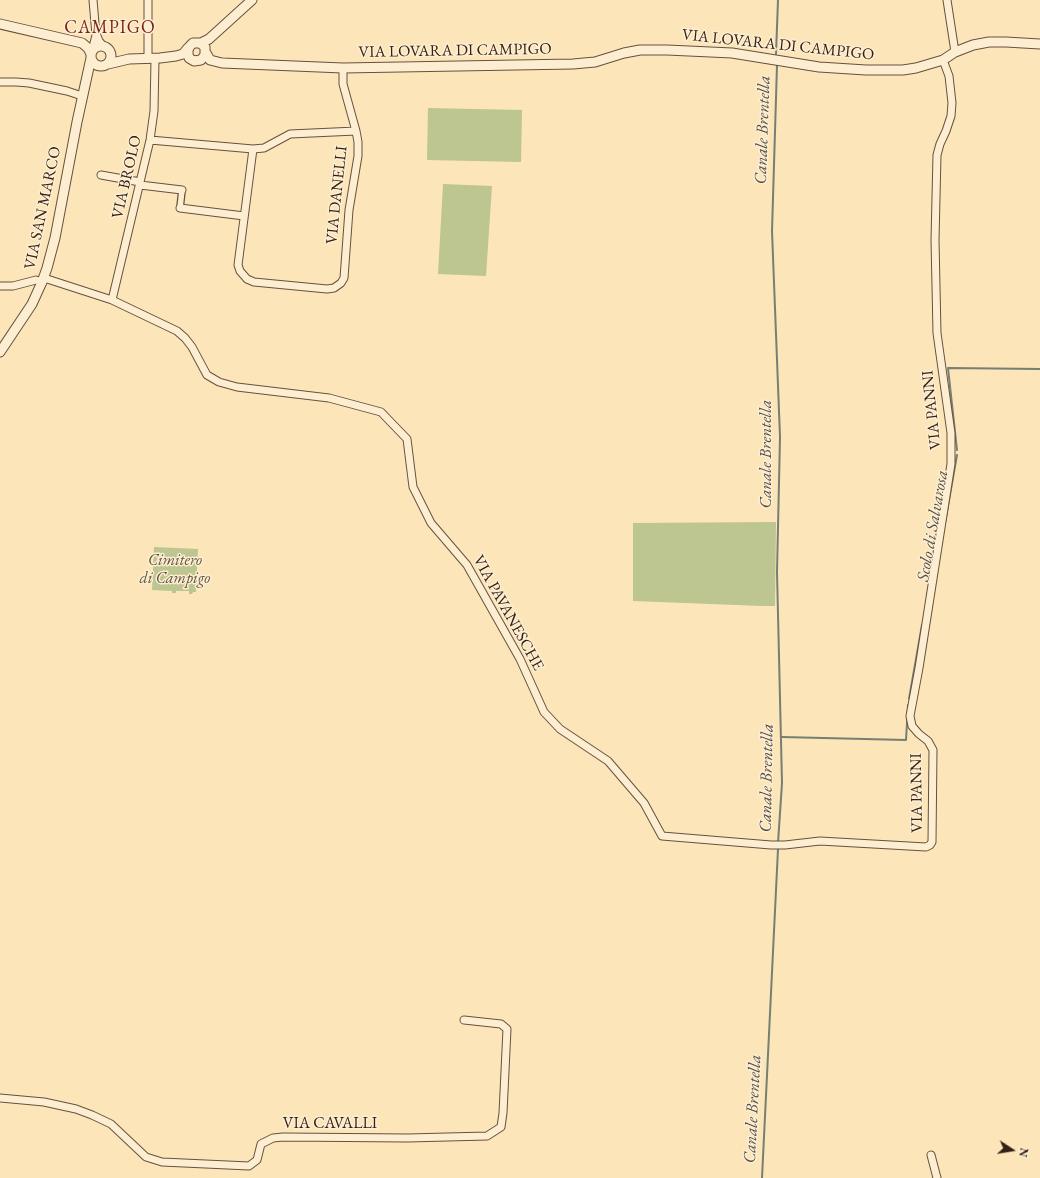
<!DOCTYPE html>
<html>
<head>
<meta charset="utf-8">
<style>
	body { margin:0 }
	#map { position:relative; width:1040px; height:1178px; overflow:hidden; background:#fce5b9; font-family:"EB Garamond",serif }
	canvas { display:block }
	.north { position:absolute; left:992px; top:1130px; width:40px; height:40px; -webkit-text-stroke:3px #fdeed2; paint-order:stroke; rotate:102deg; font-size:11px; font-weight:700; line-height:16px; text-align:center; color:#342015 }
	.north::after { content:''; display:block; margin:auto; width:14px; height:18px; background:#342015; clip-path:polygon(50% 0,100% 100%,50% 72%,0 100%) }
</style>
</head>
<body>
<div id="map">
<canvas width="1040" height="1178"></canvas>
<div class="north">N</div>
</div>
<script>
const c = document.querySelector('canvas').getContext('2d');
c.lineJoin = 'round';
function paint(path, color) { c.fillStyle = color; c.fill(path, 'evenodd'); }
const poly = rows => new Path2D(rows.map(r => 'M' + r).join(''));
function stroke(path, color, width, dash) { c.strokeStyle = color; c.lineWidth = width; c.lineCap = dash ? 'butt' : 'round'; c.setLineDash(dash || []); c.stroke(path); }
function label(font, color, halo, rows, align = 'center') {
  c.font = font + ' "EB Garamond",serif'; c.lineWidth = 3; c.setLineDash([]); c.textBaseline = 'middle'; c.strokeStyle = halo; c.fillStyle = color; for (const [text, x, y, turn = 0] of rows) {
    c.save(); c.translate(x, y); c.rotate((+turn || 0) * Math.PI / 180); c.textAlign = isNaN(turn) ? turn : align; if (halo) c.strokeText(text, 0, 0); c.fillText(text, 0, 0); c.restore();
  }
}
const green = poly([
	[428,108,522,110,521,162,427,160],
	[443,184,492,186,486,276,438,274],
	[776,522,775,606,762,606,633,601,633,523],
	[154,547,198,549,196,592,193,592,192,594,189,594,189,591,176,591,176,593,172,593,172,591,152,590]
]);
const stream = poly([
	[776,54,778,0],
	[777,65,772,231,780,437,777,572,782,783,778,843],
	[957,450,948,368,1040,369],
	[945,523,957,455],
	[909,699,922,625],
	[782,737,906,740,908,705],
	[762,1178,778,849]
]);
const pedestrian = poly([
	[180,208,182,190]
]);
const minor = poly([
	[148,0,148,59],
	[947,0,955,52],
	[96,33,99,41,104,47],
	[92,51,96,35,93,0],
	[0,82,16,82,29,83,67,91,82,96],
	[150,140,253,149,264,148,290,134,356,131],
	[253,149,238,265,240,271,247,279,254,282,327,289,334,288,341,283,344,278,349,210,358,156,358,142,356,131,343,84,343,68],
	[101,175,140,182],
	[140,185,182,190],
	[180,208,244,216],
	[44,278,112,300,177,331,185,338,192,347,207,375,219,382,237,387,329,398,381,412,407,439,413,487,431,523,467,565,520,659,544,712,560,729,608,761,644,803,662,836,771,845,785,845,820,841,926,847,930,845,932,842,933,750,928,741,919,734,912,726,910,716,919,668,951,464,951,433,937,333,935,240,937,155,940,144,946,131,951,116,952,103,949,76,943,60],
	[0,286,13,286,36,280,43,282],
	[112,300,150,140,154,111,155,59],
	[0,1098,44,1102,76,1109,92,1115,111,1124,146,1157,162,1162,249,1166,257,1160,261,1144,273,1138,283,1137,408,1138,487,1136,501,1127,503,1113,507,1029,501,1024,464,1020],
	[931,1155,937,1178]
]);
const tertiary = poly([
	[0,24,82,43,88,48,91,54],
	[200,43,205,47,205,55,201,60,194,61,189,58,188,54,188,50,190,46,193,43,201,43,209,39,252,0],
	'91 56a10 10 0 1 1 20 0a10 10 0 1 1-20 0Z',
	[206,53,210,60,222,63,343,68,573,64,595,62,624,53,640,50,667,50,732,53,819,67,866,70,903,70,916,68,943,60,955,52,973,45,989,42,1006,42,1040,44],
	[108,64,129,59,160,58,176,56,183,54,188,48],
	[0,352,32,304,42,282,47,268,55,238,77,122,91,58]
]);
const streetNames = [
	["VIA LOVARA DI CAMPIGO",778,45,6],
	["VIA LOVARA DI CAMPIGO",455,51,-1],
	["VIA BROLO",127,177,-77],
	["VIA DANELLI",337,195,-84],
	["VIA SAN MARCO",43,208,-78],
	["VIA PANNI",932,410,-96],
	["VIA PAVANESCHE",508,613,61],
	["VIA PANNI",917,793,-91],
	["VIA CAVALLI",330,1124]
];
const parkNames = [
	["Cimitero",175,561],
	["di Campigo",175,579]
];
const waterNames = [
	["Canale Brentella",763,130,-88],
	["Canale Brentella",766,454,-90],
	["Scolo di Salvarosa",933,526,-80],
	["Canale Brentella",767,778,-89],
	["Canale Brentella",753,1109,-87]
];
const quarterNames = [
	["CAMPIGO",110,28]
];
paint(green, '#bdc590');
stroke(stream, '#757f74', 2);
stroke(pedestrian, '#66513e', 8);
stroke(minor, '#66513e', 9);
stroke(tertiary, '#66513e', 11);
stroke(pedestrian, '#fdeed2', 5.5);
stroke(minor, '#fdeed2', 7);
stroke(tertiary, '#fdeed2', 9);
label('16px', '#342015', '#fdeed2', streetNames);
label('italic 16px', '#5d523a', '#fdeed2', parkNames);
label('italic 17px', '#544f45', '#fdeed2', waterNames);
c.letterSpacing = '1px';
label('18px', '#7a1f14', '#fdeed2', quarterNames);
c.letterSpacing = '0px';
</script>
</body>
</html>
